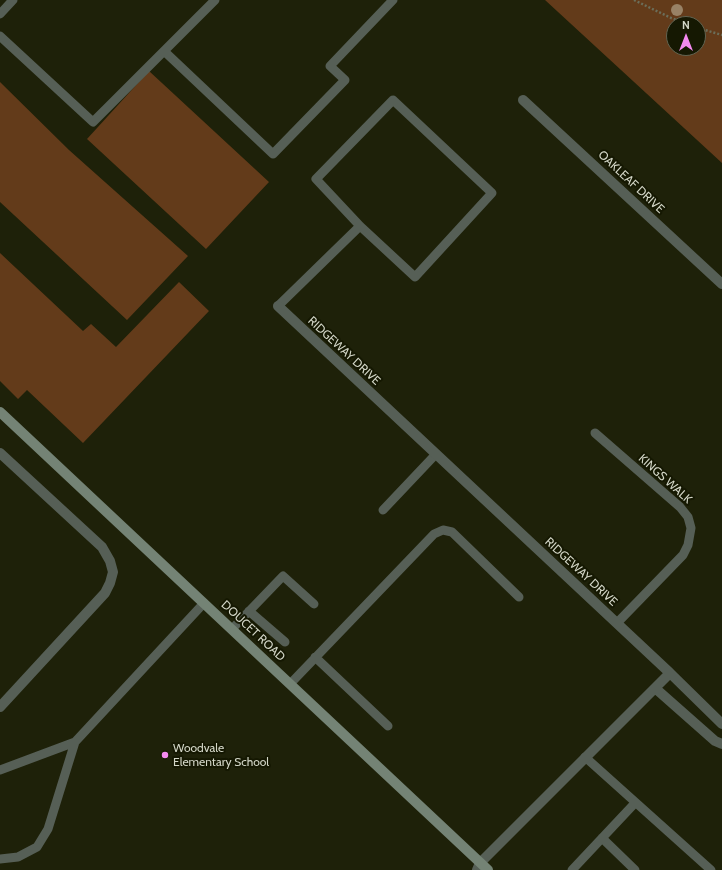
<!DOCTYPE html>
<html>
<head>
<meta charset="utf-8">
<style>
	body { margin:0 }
	#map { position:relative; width:722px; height:870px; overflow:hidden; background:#1e2109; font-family:Cabin,sans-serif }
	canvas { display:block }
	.north { position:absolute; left:666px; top:16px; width:40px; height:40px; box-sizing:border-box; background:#151802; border:1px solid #616451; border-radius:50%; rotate:0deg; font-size:11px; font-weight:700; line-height:16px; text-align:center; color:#d4d7c8 }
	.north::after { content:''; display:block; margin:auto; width:14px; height:18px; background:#f489f0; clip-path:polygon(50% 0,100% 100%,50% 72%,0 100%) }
</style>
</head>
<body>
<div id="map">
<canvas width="722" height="870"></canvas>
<div class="north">N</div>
</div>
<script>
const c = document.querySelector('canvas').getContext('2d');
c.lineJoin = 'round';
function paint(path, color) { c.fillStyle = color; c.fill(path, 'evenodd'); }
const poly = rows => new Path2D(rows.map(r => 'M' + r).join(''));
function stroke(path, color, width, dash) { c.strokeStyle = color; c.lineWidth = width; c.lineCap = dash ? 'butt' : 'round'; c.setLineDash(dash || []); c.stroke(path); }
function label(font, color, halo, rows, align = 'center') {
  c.font = font + ' Cabin,sans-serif'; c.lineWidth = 4; c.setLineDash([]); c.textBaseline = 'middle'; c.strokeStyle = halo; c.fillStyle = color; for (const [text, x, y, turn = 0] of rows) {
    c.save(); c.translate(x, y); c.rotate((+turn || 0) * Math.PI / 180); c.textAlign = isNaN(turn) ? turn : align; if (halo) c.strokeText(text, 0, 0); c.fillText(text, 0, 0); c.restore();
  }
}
const green = poly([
	[545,0,722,0,722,163],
	[674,24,698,24,698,48,674,48],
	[149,71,269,182,206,249,87,139],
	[0,82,69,150,188,256,127,320,0,202],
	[0,253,83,331,91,324,116,347,179,282,209,311,83,443,27,390,18,399,0,381]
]);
const path = poly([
	[634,0,671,18,688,24],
	[698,28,722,35]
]);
const lane = poly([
	[0,14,13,0],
	[0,36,93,122,215,0],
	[164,51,273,154,345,80,330,66,393,0],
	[393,100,492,193,415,277,360,226,316,179,393,100],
	[278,306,360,226],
	[595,433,680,507,688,517,691,528,688,545,683,555,617,623],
	[383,510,436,454],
	[249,611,285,642],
	[232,629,283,576,314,604],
	[315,657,388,726],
	[290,684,434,534,443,530,452,532,519,597],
	[585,757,711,870],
	[0,770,75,742],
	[602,838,635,870],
	[0,859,18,857,37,847,48,829,75,742,204,603],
	[572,870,635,803]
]);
const street = poly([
	[523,100,722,284],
	[278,306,670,673,722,724],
	[0,453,102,547,110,561,113,572,110,583,105,593,0,707],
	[655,688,715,741,722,744],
	[477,870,480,863,670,673]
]);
const secondary = poly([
	[0,412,488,870]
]);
const trees = [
	[677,10]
];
const markers = [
	[165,755,4,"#f489f0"]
];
const streetNames = [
	["OAKLEAF DRIVE",631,182,43],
	["RIDGEWAY DRIVE",344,351,43],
	["KINGS WALK",665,479,42],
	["RIDGEWAY DRIVE",581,572,43],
	["DOUCET ROAD",253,631,43]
];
const poiNames = [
	["Woodvale",173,748],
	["Elementary School",173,762]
];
paint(green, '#633b1a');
stroke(path, '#6b6e5a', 2.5, [2, 2]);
stroke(lane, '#565f56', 9);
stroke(street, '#565f56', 10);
stroke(secondary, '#748375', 10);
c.fillStyle = '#988266';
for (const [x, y] of trees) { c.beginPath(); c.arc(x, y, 6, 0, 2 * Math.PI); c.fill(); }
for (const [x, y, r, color] of markers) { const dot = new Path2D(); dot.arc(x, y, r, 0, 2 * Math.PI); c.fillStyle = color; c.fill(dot); stroke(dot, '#151802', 1.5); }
label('12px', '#d4d7c8', '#151802', streetNames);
label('12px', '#d4d7c8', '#151802', poiNames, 'left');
</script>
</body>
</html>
